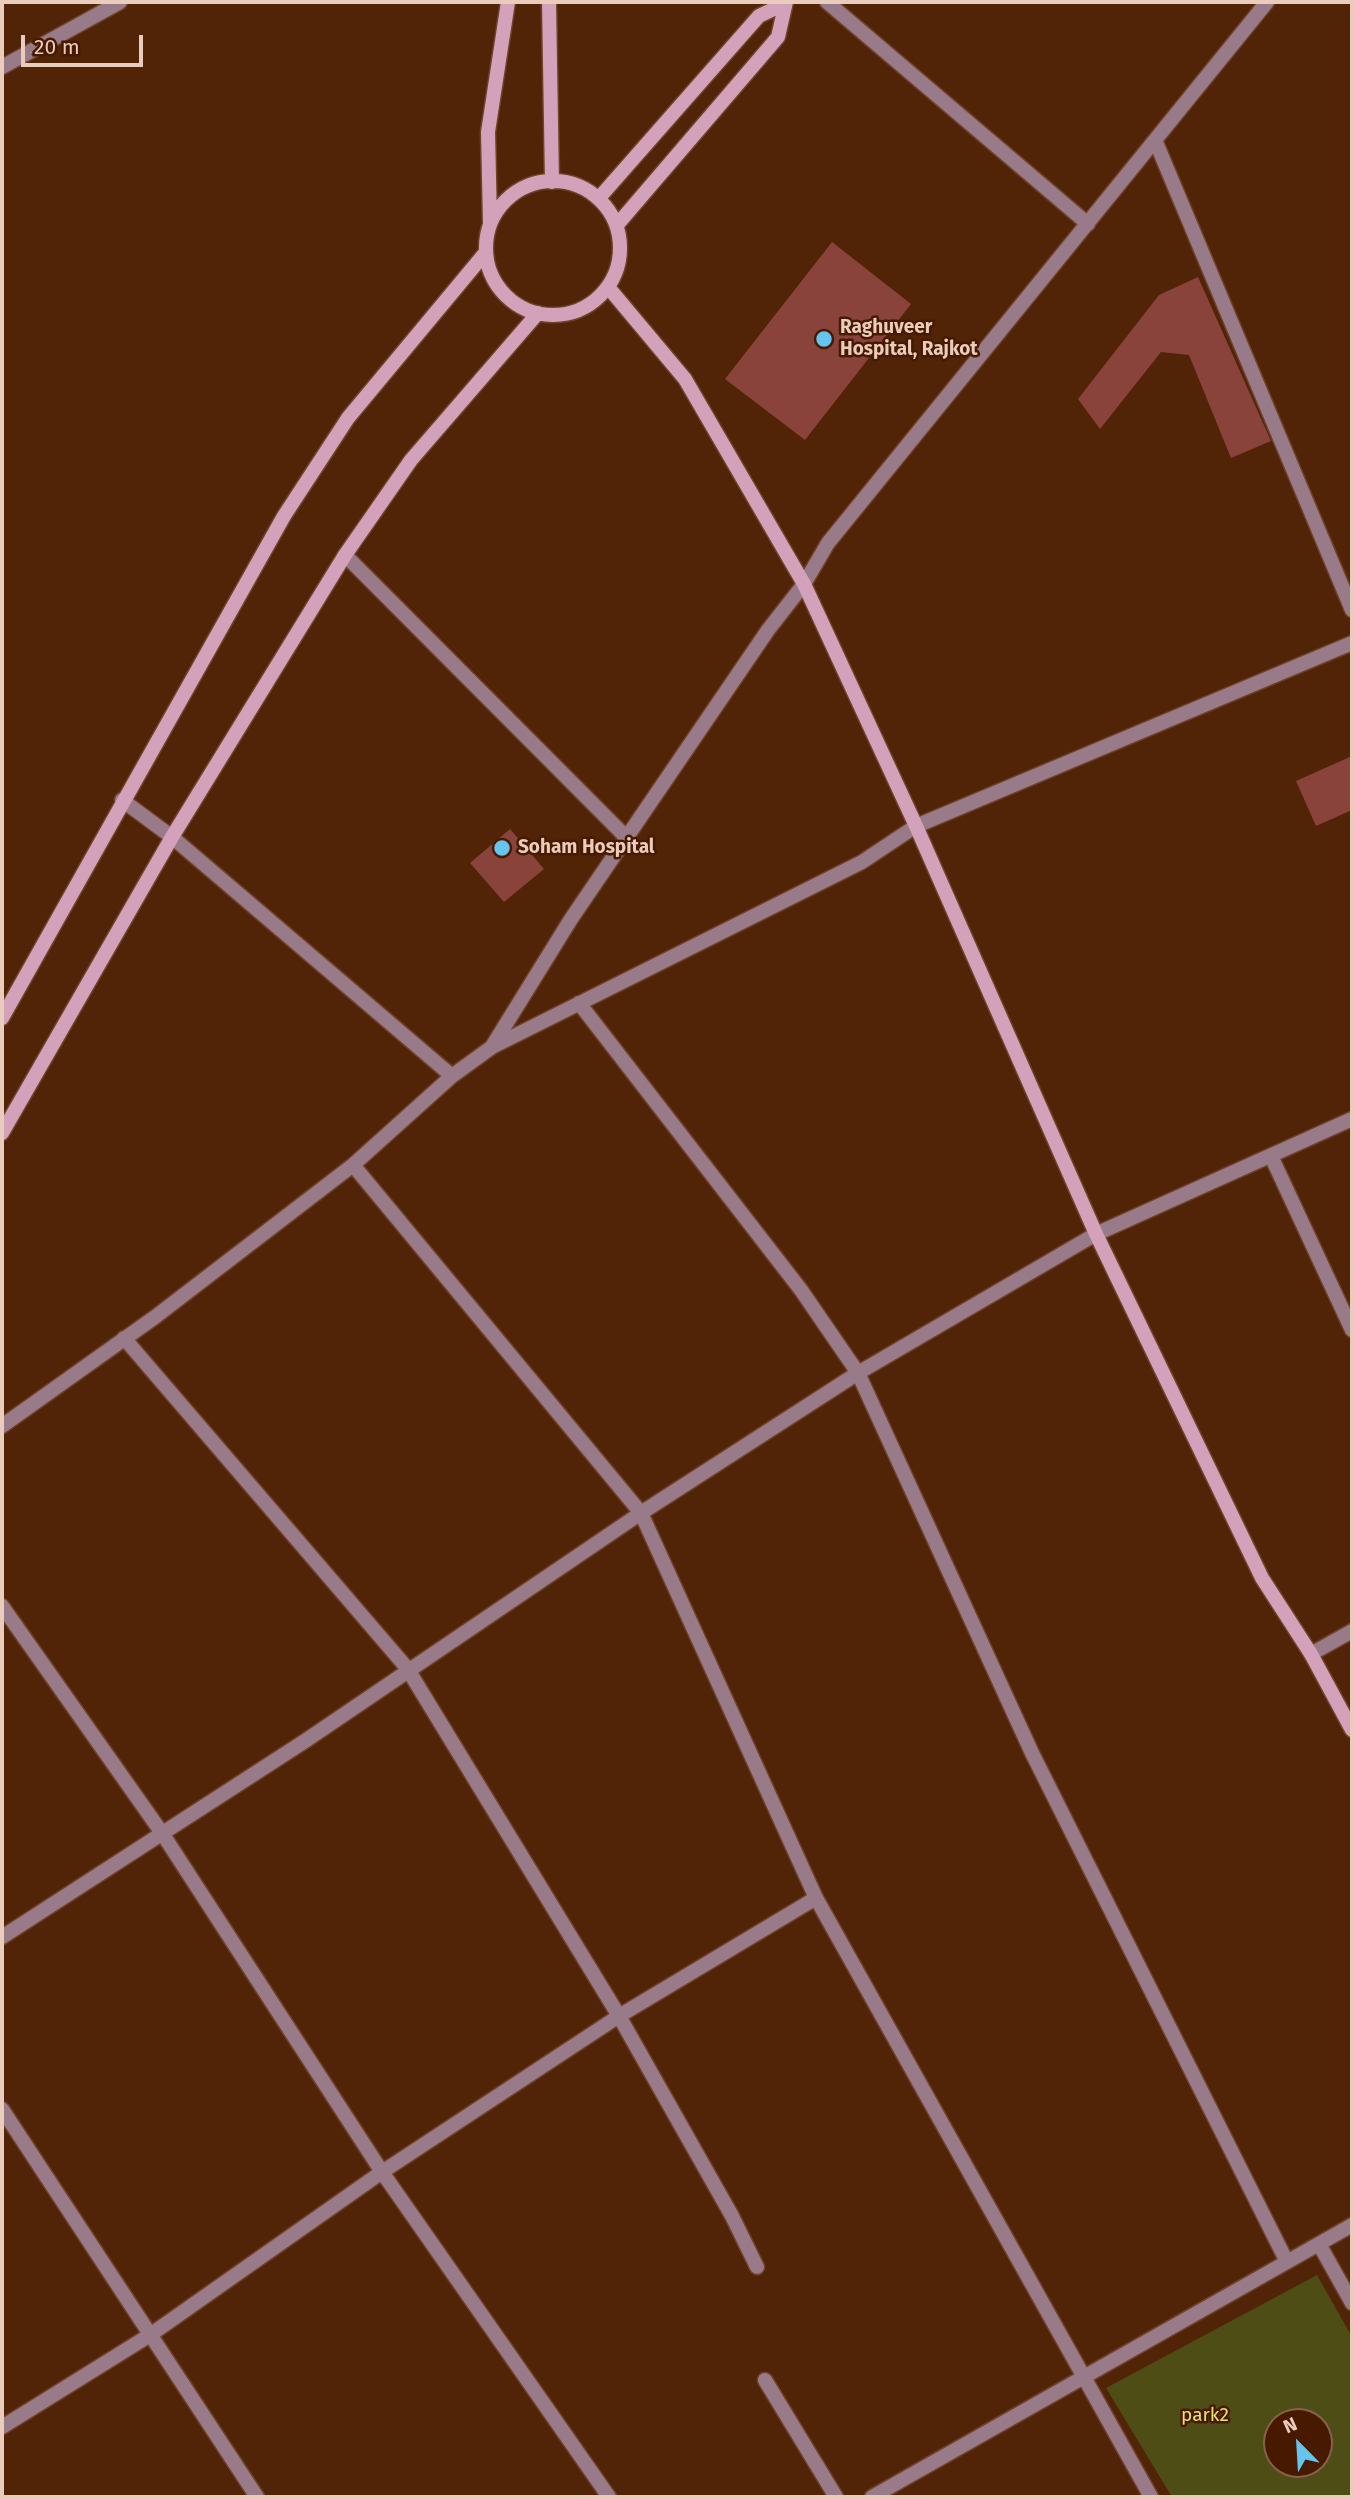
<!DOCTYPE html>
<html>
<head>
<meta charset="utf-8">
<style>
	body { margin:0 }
	#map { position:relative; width:1354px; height:2499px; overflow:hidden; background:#522407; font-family:"Fira Sans",sans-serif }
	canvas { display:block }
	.frame { position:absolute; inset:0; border:4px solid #eaccbd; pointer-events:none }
	.north { position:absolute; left:1263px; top:2408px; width:70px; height:70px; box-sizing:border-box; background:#471a00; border:2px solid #88614c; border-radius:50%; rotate:336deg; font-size:19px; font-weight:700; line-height:28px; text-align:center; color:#eaccbd }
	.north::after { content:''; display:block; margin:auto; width:24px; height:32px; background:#64c5ee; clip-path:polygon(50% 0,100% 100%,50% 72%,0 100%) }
	.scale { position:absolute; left:21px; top:35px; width:122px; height:32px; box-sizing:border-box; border:4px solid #eaccbd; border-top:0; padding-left:9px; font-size:21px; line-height:24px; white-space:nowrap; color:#eaccbd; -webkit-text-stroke:5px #471a00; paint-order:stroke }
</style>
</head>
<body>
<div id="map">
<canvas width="1354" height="2499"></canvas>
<div class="frame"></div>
<div class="north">N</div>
<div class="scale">20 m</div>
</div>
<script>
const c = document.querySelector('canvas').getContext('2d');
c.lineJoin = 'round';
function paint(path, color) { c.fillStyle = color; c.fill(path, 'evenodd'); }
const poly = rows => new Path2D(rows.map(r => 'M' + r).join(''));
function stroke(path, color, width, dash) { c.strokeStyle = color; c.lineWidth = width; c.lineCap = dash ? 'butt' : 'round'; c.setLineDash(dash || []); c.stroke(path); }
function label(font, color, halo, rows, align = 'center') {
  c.font = font + ' "Fira Sans",sans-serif'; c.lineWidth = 5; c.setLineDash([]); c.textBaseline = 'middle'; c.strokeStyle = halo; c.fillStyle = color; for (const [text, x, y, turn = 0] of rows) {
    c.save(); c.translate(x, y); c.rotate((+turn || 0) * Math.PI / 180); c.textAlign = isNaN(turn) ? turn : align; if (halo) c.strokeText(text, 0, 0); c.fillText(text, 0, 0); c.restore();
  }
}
const green = poly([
	[1317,2275,1352,2337,1352,2497,1172,2497,1106,2388],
	[1277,2422,1319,2422,1319,2464,1277,2464]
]);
const building = poly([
	[832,242,911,304,805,440,725,379],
	[1198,277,1271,441,1231,458,1189,355,1161,352,1100,429,1078,399,1159,295],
	[1352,756,1352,810,1316,826,1296,781],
	[510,829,544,869,504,902,470,863]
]);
const street = poly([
	[827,2,1088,224],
	[2,67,120,2],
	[1155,140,1352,610],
	[345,555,627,838],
	[122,800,172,837,452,1076],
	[579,1003,801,1290,858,1373,1032,1753,1287,2262],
	[493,1045,571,919,768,630,804,584,828,543,1267,2],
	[1271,1156,1352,1330],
	[353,1165,641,1513,816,1898,1151,2497],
	[124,1338,407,1668,619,2016,732,2216,757,2267],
	[2,1426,155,1317,353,1165,452,1076,492,1047,862,862,916,826,1352,643],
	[2,1606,162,1833,382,2172,609,2497],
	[1311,1654,1352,1631],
	[2,1937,305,1741,641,1513,858,1373,1096,1234,1352,1119],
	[2,2109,257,2497],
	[1319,2244,1352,2303],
	[765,2380,836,2497],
	[2,2427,150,2335,382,2172,619,2016,816,1898],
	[872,2497,1352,2225]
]);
const secondary = poly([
	[549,2,552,182],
	'486 248a67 67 0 1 1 134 0a67 67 0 1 1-134 0Z',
	[599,198,759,16,784,4],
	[490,223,488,132,508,2],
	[617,225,778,37,786,2],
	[608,287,685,379,804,584,916,826,1096,1234,1262,1578,1311,1654,1352,1730],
	[2,1018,284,516,348,418,486,252],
	[2,1133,172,837,345,555,411,460,538,313]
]);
const markers = [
	[824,339,9,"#64c5ee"],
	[502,848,9,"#64c5ee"]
];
const poiNames = [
	["Raghuveer",840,328],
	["Hospital, Rajkot",840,350],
	["Soham Hospital",518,848]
];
const parkNames = [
	["park2",1205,2416]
];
paint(green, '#4e4d15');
paint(building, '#89433b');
stroke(street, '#6d4228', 17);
stroke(secondary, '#6d4228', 17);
stroke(street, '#997a89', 14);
stroke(secondary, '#d3a1b9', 14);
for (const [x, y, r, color] of markers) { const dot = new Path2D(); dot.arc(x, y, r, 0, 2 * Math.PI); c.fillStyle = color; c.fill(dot); stroke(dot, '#471a00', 2.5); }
label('bold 19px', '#eaccbd', '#471a00', poiNames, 'left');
label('19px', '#e3e27a', '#471a00', parkNames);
</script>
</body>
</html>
